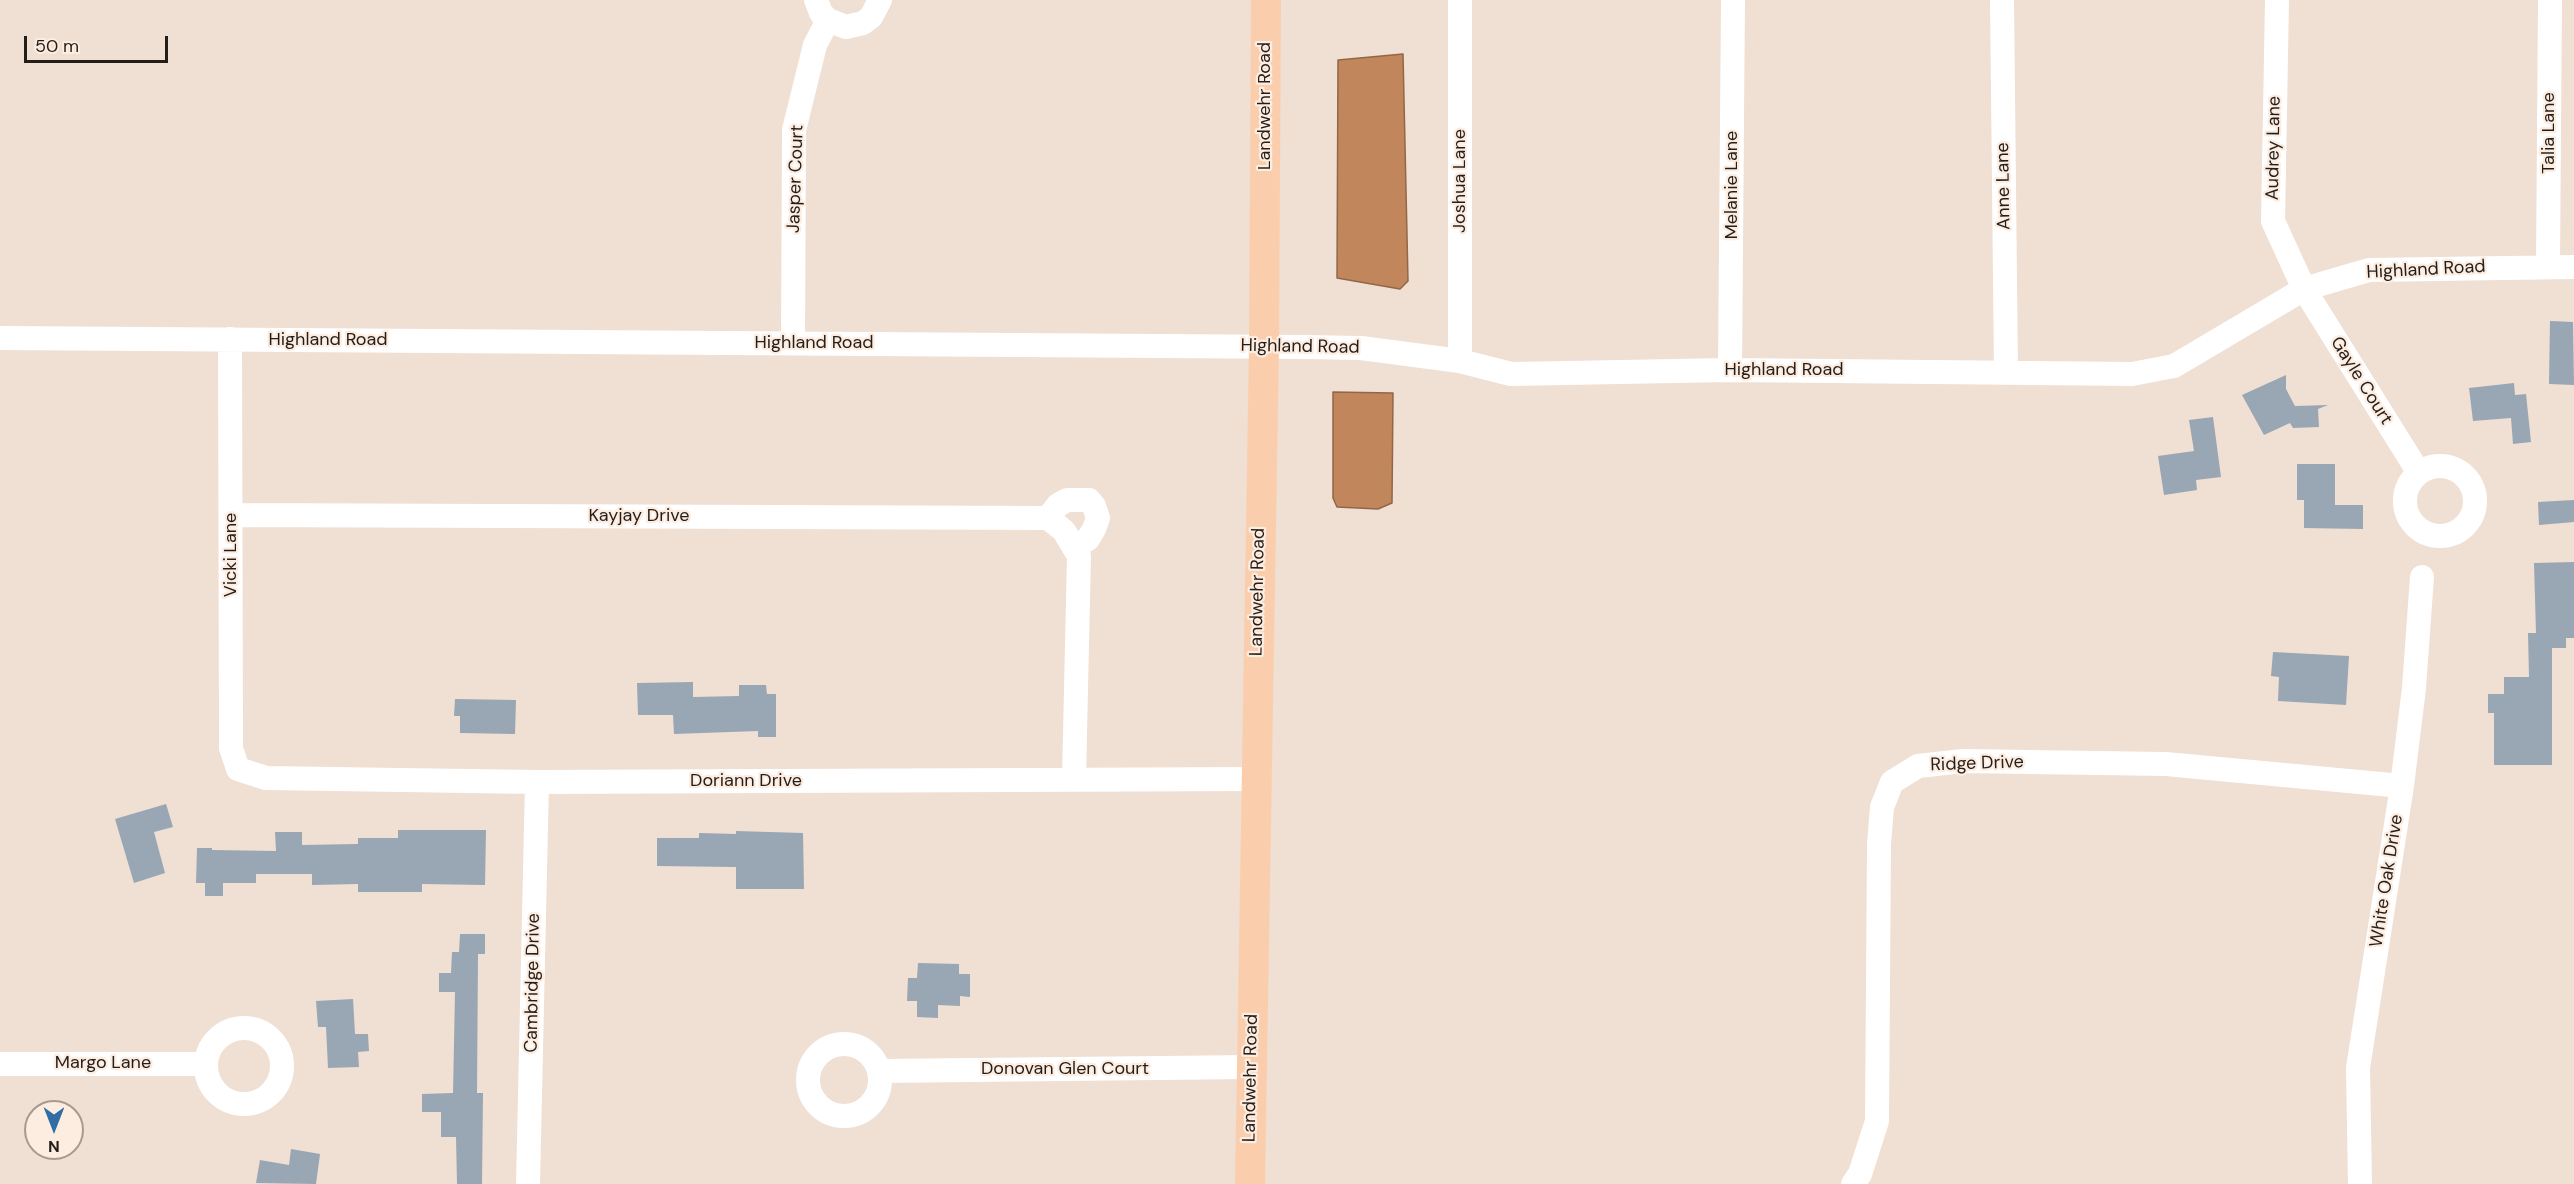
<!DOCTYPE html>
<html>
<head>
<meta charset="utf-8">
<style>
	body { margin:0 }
	#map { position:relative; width:2574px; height:1184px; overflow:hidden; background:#f0dfd3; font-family:"DM Sans",sans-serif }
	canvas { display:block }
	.north { position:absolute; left:24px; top:1100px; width:60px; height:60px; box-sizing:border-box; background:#fdece0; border:2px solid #a69a91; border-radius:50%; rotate:180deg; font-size:16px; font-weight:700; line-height:24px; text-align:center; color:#241e1a }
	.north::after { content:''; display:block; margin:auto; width:21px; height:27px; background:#2f6da4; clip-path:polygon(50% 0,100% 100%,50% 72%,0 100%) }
	.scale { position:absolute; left:24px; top:36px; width:144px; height:27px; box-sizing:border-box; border:3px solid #241e1a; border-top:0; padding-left:8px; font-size:18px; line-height:21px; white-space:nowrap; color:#241e1a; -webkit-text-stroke:4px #fdece0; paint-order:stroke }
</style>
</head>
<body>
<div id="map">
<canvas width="2574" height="1184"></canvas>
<div class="north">N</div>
<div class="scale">50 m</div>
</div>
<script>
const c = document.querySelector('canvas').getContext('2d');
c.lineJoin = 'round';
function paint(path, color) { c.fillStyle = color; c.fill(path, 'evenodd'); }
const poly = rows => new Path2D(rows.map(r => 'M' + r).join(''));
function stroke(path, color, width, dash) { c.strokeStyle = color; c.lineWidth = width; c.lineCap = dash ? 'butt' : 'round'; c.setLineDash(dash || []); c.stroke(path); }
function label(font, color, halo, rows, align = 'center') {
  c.font = font + ' "DM Sans",sans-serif'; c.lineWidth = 4.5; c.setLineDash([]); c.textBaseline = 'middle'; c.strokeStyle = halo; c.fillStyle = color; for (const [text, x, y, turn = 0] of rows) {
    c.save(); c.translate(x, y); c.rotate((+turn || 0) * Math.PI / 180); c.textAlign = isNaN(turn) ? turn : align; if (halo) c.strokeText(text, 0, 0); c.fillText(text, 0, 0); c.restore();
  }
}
const water = poly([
	[1403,54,1408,281,1400,289,1337,278,1338,60,1403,54],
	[1333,392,1393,393,1392,503,1378,509,1337,507,1333,498,1333,392]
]);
const building = poly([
	[2550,321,2573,322,2574,385,2549,384],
	[2286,375,2286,389,2295,406,2328,405,2318,409,2319,427,2293,428,2290,423,2264,435,2242,395],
	[2514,383,2515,395,2526,394,2531,442,2513,444,2511,418,2473,421,2469,388],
	[2213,417,2221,477,2196,480,2197,490,2164,495,2158,456,2194,451,2189,420],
	[2297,464,2335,464,2335,505,2363,505,2363,529,2304,528,2304,500,2297,500],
	[2574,500,2574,522,2539,525,2538,502],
	[2574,562,2574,638,2566,638,2566,648,2552,648,2552,765,2494,765,2494,713,2488,713,2488,694,2504,694,2504,677,2529,677,2528,633,2536,633,2534,563],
	[2273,652,2349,656,2346,705,2278,701,2279,677,2271,676],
	[693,682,693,697,739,696,739,685,766,685,767,694,776,694,776,737,758,737,758,731,674,734,673,715,638,715,637,683],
	[455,699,516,700,515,734,460,733,460,716,454,716],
	[166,804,173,827,154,832,165,873,134,883,115,819],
	[398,830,486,830,485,885,422,884,422,892,358,892,358,884,312,885,312,874,256,874,256,883,223,883,223,896,205,896,205,883,196,883,197,848,212,848,212,850,276,851,275,832,302,832,302,845,358,844,358,838,398,838],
	[736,831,803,833,804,889,736,889,736,867,657,866,657,838,699,838,699,833,736,834],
	[460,934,485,934,485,954,478,954,477,1093,483,1093,482,1184,457,1184,456,1137,441,1137,441,1112,422,1112,422,1094,453,1093,455,992,439,992,439,973,451,973,452,952,459,952],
	[918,963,959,964,959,974,970,974,970,997,960,996,960,1006,938,1005,938,1018,917,1017,917,1001,907,1001,908,978,917,978],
	[353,999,355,1034,368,1034,369,1051,358,1052,359,1067,328,1068,326,1027,318,1027,316,1001],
	[291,1149,320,1154,316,1184,256,1183,260,1160,289,1165]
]);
const minor = poly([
	[816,0,821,13,828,20,846,27,863,23,871,17,880,0],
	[1460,0,1460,361],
	[2002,0,2006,372],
	[2277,0,2273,221,2304,289,2419,473],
	[2548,266,2550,0],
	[0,338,1306,347,1361,348,1460,361,1511,374,1730,370,2132,374,2174,366,2304,289,2369,270,2574,267],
	[230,339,231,748,238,769,266,778,537,782,1256,779],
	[793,343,794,130,815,45,828,20],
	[1730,370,1733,0],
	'2405 501a35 35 0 1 1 70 0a35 35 0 1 1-70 0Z',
	[231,515,1048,518,1064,531,1079,556,1074,779],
	[1048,518,1058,505,1067,500,1089,500,1094,506,1098,518,1094,529,1088,539,1074,547],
	'206 1066a38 38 0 1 1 76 0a38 38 0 1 1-76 0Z',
	'808 1080a36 36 0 1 1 72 0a36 36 0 1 1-72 0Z',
	[0,1064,206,1064],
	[879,1071,1251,1067],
	[528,1184,537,782],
	[1853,1184,1860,1174,1877,1121,1879,844,1882,807,1892,782,1918,766,1963,761,2166,764,2402,786],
	[2360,1184,2358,1068,2402,786,2414,688,2422,577]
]);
const major = poly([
	[1250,1184,1264,346,1266,0]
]);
const streetNames = [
	["Landwehr Road",1265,106,-90],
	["Talia Lane",2549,133,-90],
	["Audrey Lane",2274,148,-89],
	["Jasper Court",796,179,-88],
	["Joshua Lane",1460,181,-90],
	["Melanie Lane",1732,185,-90],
	["Anne Lane",2004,186,-91],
	["Highland Road",2426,270,-3],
	["Highland Road",328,340],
	["Highland Road",814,343],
	["Highland Road",1300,347,1],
	["Highland Road",1784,370],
	["Gayle Court",2361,381,58],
	["Kayjay Drive",639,516],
	["Vicki Lane",231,555,-90],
	["Landwehr Road",1258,592,-89],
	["Ridge Drive",1977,764,-2],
	["Doriann Drive",746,781],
	["White Oak Drive",2387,881,-81],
	["Cambridge Drive",533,983,-89],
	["Margo Lane",103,1063],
	["Donovan Glen Court",1065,1069],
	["Landwehr Road",1251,1078,-89]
];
paint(water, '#c1865b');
stroke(water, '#926748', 1.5);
paint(building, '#99a6b3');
stroke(minor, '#fff', 24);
stroke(major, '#facead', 30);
label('18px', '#241e1a', '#fdece0', streetNames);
</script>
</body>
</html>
